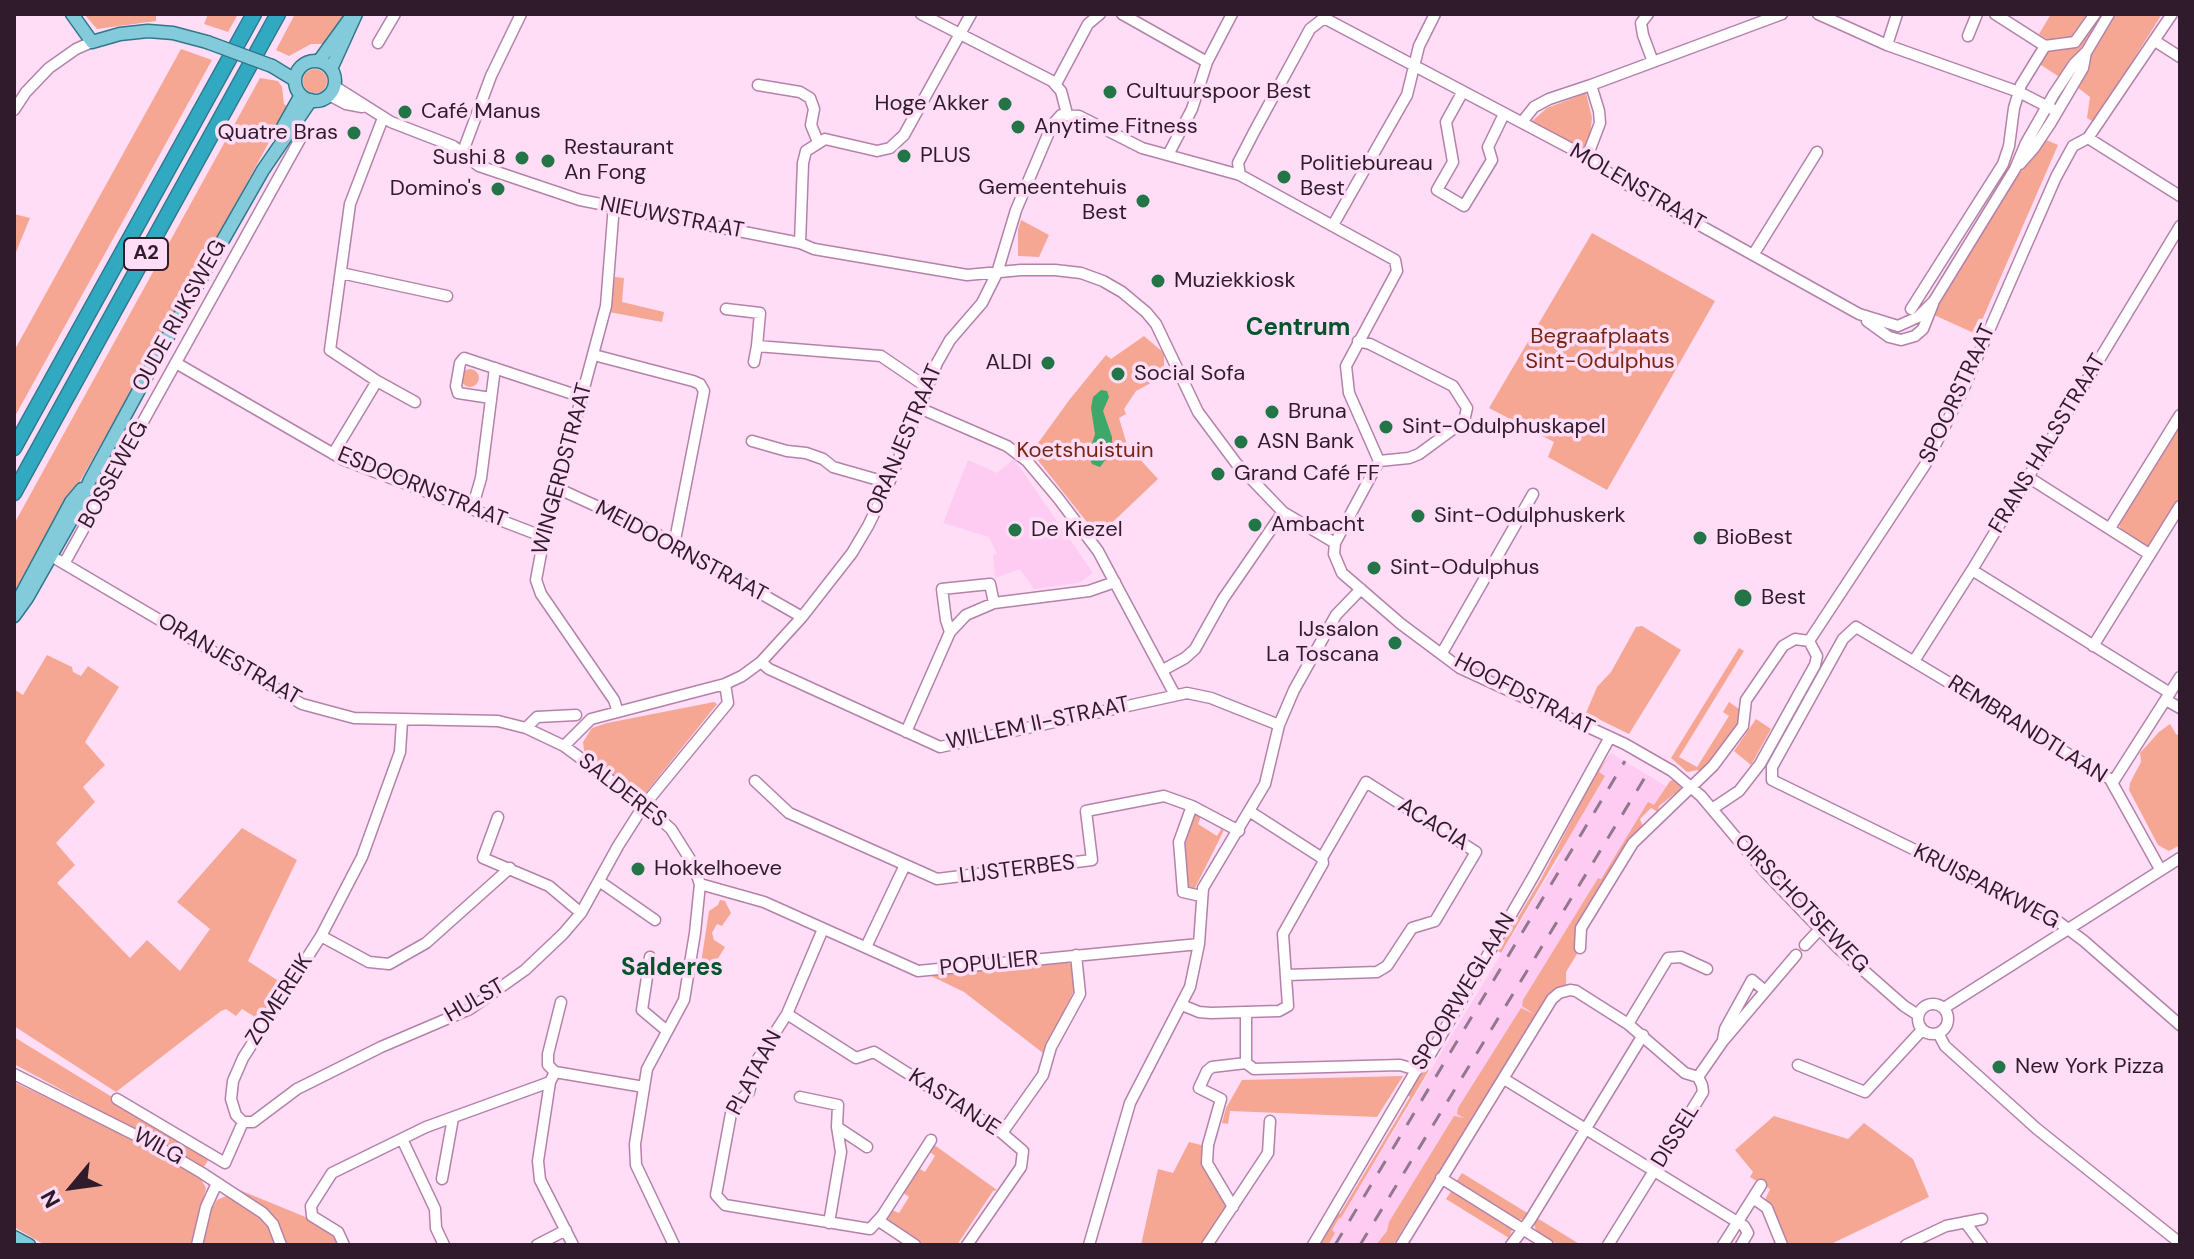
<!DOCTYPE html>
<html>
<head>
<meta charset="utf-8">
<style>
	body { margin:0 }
	#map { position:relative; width:2194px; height:1259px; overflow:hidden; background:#ffddf6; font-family:"DM Sans",sans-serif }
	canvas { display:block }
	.frame { position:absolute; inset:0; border:16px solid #2f1b2b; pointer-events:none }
	.north { position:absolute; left:32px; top:1147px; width:80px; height:80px; -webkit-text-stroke:6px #ffddf6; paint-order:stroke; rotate:241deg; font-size:22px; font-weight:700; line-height:32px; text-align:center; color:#2f1b2b }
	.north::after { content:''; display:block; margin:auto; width:28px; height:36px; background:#2f1b2b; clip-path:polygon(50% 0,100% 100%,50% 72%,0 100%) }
</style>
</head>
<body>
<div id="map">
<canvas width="2194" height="1259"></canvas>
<div class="frame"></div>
<div class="north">N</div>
</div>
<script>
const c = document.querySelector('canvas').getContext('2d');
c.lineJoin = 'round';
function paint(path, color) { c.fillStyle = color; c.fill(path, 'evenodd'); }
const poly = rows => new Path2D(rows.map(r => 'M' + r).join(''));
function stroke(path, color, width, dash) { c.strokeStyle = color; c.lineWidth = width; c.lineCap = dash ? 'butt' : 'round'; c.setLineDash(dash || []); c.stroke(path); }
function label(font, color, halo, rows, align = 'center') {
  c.font = font + ' "DM Sans",sans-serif'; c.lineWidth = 7; c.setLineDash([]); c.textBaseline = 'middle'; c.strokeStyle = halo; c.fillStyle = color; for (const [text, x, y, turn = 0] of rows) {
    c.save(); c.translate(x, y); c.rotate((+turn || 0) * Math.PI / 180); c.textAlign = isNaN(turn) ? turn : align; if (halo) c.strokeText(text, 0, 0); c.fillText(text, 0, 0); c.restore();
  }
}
const built = poly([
	[1014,459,1093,573,1079,583,1034,589,1020,569,995,578,993,555,997,554,989,537,943,523,968,460,997,473],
	[1611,753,1666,786,1654,806,1649,803,1600,879,1598,878,1539,975,1546,997,1381,1245,1320,1245,1337,1216,1341,1218,1561,855,1558,853,1605,776,1599,772]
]);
const green = poly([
	[84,14,156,14,156,21,97,29],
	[208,14,238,14,228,32,204,24],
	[295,14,345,14,324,44,311,44,289,56,276,50],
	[2051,14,2087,14,2087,18,2076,37,2049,41,2039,34],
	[2099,14,2104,14,2061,78,2038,63,2048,51,2074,47,2081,43],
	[2116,14,2162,14,2094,122,2087,118,2090,97,2077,87,2090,57],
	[181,49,212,60,14,418,14,351],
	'303 81a12 12 0 1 1 24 0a12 12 0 1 1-24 0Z',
	[260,78,278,81,282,87,284,104,288,107,190,288,14,597,14,524],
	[1586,93,1592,118,1589,143,1583,151,1531,122,1547,108],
	[2044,139,2058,145,1976,334,1934,315,1942,295,2019,174],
	[14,214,30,218,14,257],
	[1021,220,1049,235,1039,257,1018,256,1018,230],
	[1592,233,1715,301,1607,490,1548,457,1554,442,1489,408],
	[615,277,624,278,622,302,664,312,662,322,609,312],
	[1144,336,1164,353,1164,376,1136,391,1124,409,1126,414,1119,418,1131,458,1136,455,1158,479,1098,536,1033,454,1033,450,1070,399,1106,355,1111,359],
	'461 378a9 9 0 1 1 18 0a9 9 0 1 1-18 0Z',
	[2180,422,2180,496,2151,544,2146,546,2122,530,2118,524],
	[1642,626,1681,650,1629,734,1586,713,1597,687,1611,672,1636,627],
	[1739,648,1744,651,1679,757,1697,767,1729,716,1723,712,1729,702,1739,709,1739,723,1710,764,1700,773,1698,770,1687,772,1671,758],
	[47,655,72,667,73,672,81,676,88,666,119,687,85,742,105,765,83,787,95,802,56,843,75,865,57,883,130,958,147,940,180,971,210,929,177,902,242,828,297,860,248,961,286,986,263,1022,242,1009,236,1016,226,1009,221,1011,116,1092,14,1026,14,689,23,695],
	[714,702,717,704,644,795,587,758,584,750,583,742,592,728,607,723],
	[1756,719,1771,729,1751,765,1734,751],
	[2170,724,2176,734,2180,736,2180,845,2169,851,2158,845,2129,790,2130,783,2141,762,2140,753,2159,732],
	[1611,753,1599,772,1605,776,1501,953,1498,951,1541,879,1596,774],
	[1673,780,1682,788,1659,806,1658,812,1651,808,1640,819,1643,827,1576,932,1577,954,1566,972,1566,986,1496,1080,1393,1245,1376,1245,1387,1231,1389,1222,1454,1116,1464,1118,1457,1114,1458,1108,1521,1008,1534,1014,1522,1006,1523,1000,1598,878,1601,879,1648,802,1654,805,1670,781],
	[1192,812,1201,816,1198,824,1217,836,1221,829,1224,830,1194,890,1188,888,1183,841],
	[720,900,725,901,731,913,722,926,717,924,712,933,714,940,725,947,706,978,700,974,704,966,701,963,709,911,718,905],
	[1059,962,1074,964,1077,985,1043,1053,964,992,929,975],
	[14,1037,210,1157,204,1167,14,1064],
	[1424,1068,1429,1070,1341,1218,1339,1218,1332,1230,1335,1233,1328,1245,1318,1245,1337,1213,1340,1214,1410,1097,1408,1095],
	[1403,1076,1377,1117,1230,1111,1228,1124,1222,1123,1226,1108,1242,1080],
	[14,1082,170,1157,198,1174,206,1188,193,1245,45,1245,14,1227],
	[1774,1116,1848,1139,1864,1123,1913,1159,1929,1197,1829,1245,1786,1245,1769,1203,1765,1200,1770,1189,1750,1177,1753,1172,1735,1150],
	[1189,1142,1205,1146,1208,1172,1227,1209,1204,1245,1141,1245,1158,1169,1173,1173],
	[933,1144,997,1190,993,1191,957,1245,921,1245,889,1224,888,1218,892,1210,899,1213,909,1197,902,1192,918,1168,925,1172,935,1156,928,1150],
	[1462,1173,1529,1214,1527,1218,1518,1220,1456,1182],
	[237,1189,308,1218,335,1236,340,1245,203,1245,210,1213,217,1200,226,1196,230,1199],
	[1452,1190,1513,1227,1509,1238,1446,1199],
	[1537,1218,1581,1245,1559,1245,1536,1231,1534,1223]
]);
const water = poly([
	[1101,390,1107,391,1109,397,1103,411,1112,437,1112,451,1100,467,1092,464,1088,456,1095,434,1091,408,1093,397]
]);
const minor = poly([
	[921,14,1052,81,1061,91,1067,114],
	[1122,14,1207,62],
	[1648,14,1641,23,1643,35,1653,62],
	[1818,14,1887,45,2019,92,2056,111],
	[1995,14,2045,46],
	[1324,18,1587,157,1617,179,1859,314,1898,326,1918,317,1934,301,2015,169,2026,143,2054,94,2074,64,2087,51,2109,14],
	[1968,36,1977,14],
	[2155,41,2180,57],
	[378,43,395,14],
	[1887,45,1897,14],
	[2045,46,2075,42,2095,14],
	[1056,84,1088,24,1100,14],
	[758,85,800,92,810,98,814,109,811,125,818,142],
	[334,86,391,122,453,146,479,166,580,200,800,243,814,249,967,275,1021,270,1055,270,1081,273,1103,281,1122,292,1146,312,1156,324,1198,412,1236,463,1283,512,1335,543],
	[1462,93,1446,122,1453,162,1437,190,1464,206,1492,160,1488,147,1504,114],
	[329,95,346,104,362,107],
	[14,110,26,92,49,68,76,49,92,42],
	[1522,122,1534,107,1549,99,1591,85,1782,14],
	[2088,138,2172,14],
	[2088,138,2180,196],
	[462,154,491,76,521,14],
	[1168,155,1192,109,1207,62,1232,14],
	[1587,157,1600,123,1599,111,1591,85],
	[2020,164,2034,148,2050,124,2083,68,2086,52],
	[1240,175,1238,163,1254,132,1310,29,1324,18],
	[614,205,606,306,544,537,536,580,541,594,614,700,618,712],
	[1333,225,1407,95,1419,46,1435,14],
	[800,243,803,163,806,151,825,139,877,151,890,148,904,135,971,14],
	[1753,255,1817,152],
	[341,273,447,296],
	[726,309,760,313,757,346,881,356,925,386],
	[1911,309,2003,164,2009,146,2014,108,2021,85,2045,46],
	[1867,321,1889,337,1901,340,1915,336,1923,329,1933,304],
	[1358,341,1370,344,1453,386,1467,408,1464,421,1419,454,1409,458,1379,461],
	[594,355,693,381,700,384,704,391,674,545],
	[754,362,757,346],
	[176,363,344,460,544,537],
	[377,381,330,350,350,204,383,118],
	[491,398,458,393,456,386,460,363,464,358,582,397],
	[917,407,1007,446,1027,461,1058,498,1098,551,1175,695],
	[752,441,787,451,806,453,823,459,833,467,889,483],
	[333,454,377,381,415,402],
	[2028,477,2149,554],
	[559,489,653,532,802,617],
	[472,509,481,478,495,368],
	[2110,528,2180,415],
	[46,553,302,704,354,718,498,721,526,728,564,746,644,805,671,829,693,864,700,884,695,933,684,1000,647,1069,635,1144,636,1165,674,1245],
	[65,562,304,132],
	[1972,570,2170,693],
	[950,632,946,620,942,589,990,584,994,603],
	[1809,641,1925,465,1963,390,2056,177,2073,146,2088,138],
	[2093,646,2180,506],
	[1442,653,1533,494],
	[1914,661,1972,570,2180,226],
	[761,662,769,669,940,747,1187,693,1211,698,1279,725],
	[1163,670,1185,658,1195,649,1223,599,1283,512],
	[2166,700,2180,708],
	[526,728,537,717,576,715],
	[906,732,950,632,966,615,994,603,1089,591,1115,582],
	[564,746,591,719,725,684,742,676,761,662,802,617,852,553,868,526,889,483,937,363,950,340,982,303,997,273,1016,210,1052,125,1061,115,1079,116,1142,148,1240,175,1395,260,1397,271,1346,366,1349,393,1379,461,1335,543,1334,554,1342,573,1401,624,1460,668,1625,744,1672,771,1701,796,1765,872,1837,947,1904,1006,1918,1015],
	[755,781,789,813,937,879,1092,860,1086,811,1164,796,1192,806,1239,831],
	[2113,782,2180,677],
	[650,798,728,703,725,684],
	[1192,806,1179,842,1181,866,1183,892,1201,896],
	[1249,811,1322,858,1366,782,1476,852,1435,921,1412,928,1387,966,1377,972,1287,975],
	[498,817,483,858,549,886,581,913],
	[2160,869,2110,779,1856,627,1843,639,1772,767,1772,780,2052,917,2084,941,2180,1025],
	[599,881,655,920],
	[700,884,764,902,918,971,1199,944],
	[823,929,787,1014,756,1062,749,1092,732,1108,716,1195,725,1205,870,1229,882,1216,931,1140],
	[321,936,369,962,389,964,426,943,510,868],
	[1805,945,1820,929],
	[866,947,905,865],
	[1580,948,1581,928,1633,843,1713,766,1743,726,1746,700,1783,646,1795,639,1809,641,1817,656,1815,665,1760,764,1739,791,1712,809],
	[650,957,642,1010,667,1031],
	'1918 1019a15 15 0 1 1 30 0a15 15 0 1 1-30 0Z',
	[1182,1005,1199,1012,1211,1013,1279,1011,1288,1006,1283,934,1323,863,1322,858],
	[1944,1008,2180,858],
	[1246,1012,1246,1063,1254,1069,1400,1065,1417,1070],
	[787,1014,856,1058,874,1052,1002,1133,1023,1151,1021,1167,967,1245],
	[1628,1024,1668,958,1681,957,1707,969],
	[1938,1033,1945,1046,2037,1129,2180,1243],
	[1723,1040,1725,1029,1752,980,1764,990],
	[1798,1065,1865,1092,1922,1030],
	[555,1072,548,1065,548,1054,561,1002],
	[14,1074,153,1144,202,1173,263,1213,273,1224,281,1245],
	[1698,1077,1723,1041,1796,955],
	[1504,1079,1744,1226,1748,1233,1741,1245],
	[550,1082,538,1161,540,1180,573,1245],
	[800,1097,838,1105,837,1127,841,1152,829,1223],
	[117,1099,225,1163,243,1122],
	[243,1122,253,1122,297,1089,381,1047,470,1009,525,970,563,934,581,913,618,846,644,805],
	[243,1122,236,1115,231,1099,233,1081,243,1058,321,936,362,857,400,752,402,721],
	[837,1127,867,1147],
	[1002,1133,1043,1075,1051,1047,1080,994,1076,955],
	[402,1139,435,1209,436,1228,444,1245],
	[1441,1178,1548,1245],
	[442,1179,453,1118],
	[1753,1198,1767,1208,1782,1245],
	[1233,1207,1207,1163,1208,1145,1221,1099,1199,1088,1207,1071,1212,1067,1246,1063],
	[879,1221,915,1245],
	[1965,1222,1982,1245],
	[197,1245,206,1207,217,1183],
	[344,1245,338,1232,312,1216,311,1206,332,1173,426,1127,550,1082,555,1072,644,1087],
	[537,1245,566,1230],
	[1089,1245,1130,1103,1190,987,1199,944,1203,888,1265,784,1279,725,1294,690,1336,615,1361,589],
	[1207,1245,1268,1153,1270,1121],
	[1313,1245,1421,1062,1431,1053,1534,875,1610,737],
	[1401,1245,1552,999,1559,993,1570,990,1576,991,1628,1024,1685,1073,1698,1077,1702,1085,1703,1092,1608,1245],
	[1511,1245,1530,1220,1643,1035],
	[1723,1245,1761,1185],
	[1906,1245,1946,1226,1982,1219]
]);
const major = poly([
	[72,14,92,42,120,34,148,31,173,33,207,42],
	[319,61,351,17],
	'295 81a20 20 0 1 1 40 0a20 20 0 1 1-40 0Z',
	[272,66,295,80],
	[331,69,356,14],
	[279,134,301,95],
	[14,608,71,502,82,489],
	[14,616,27,598,78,508,90,480,175,324,263,170,311,100],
	[14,1237,29,1245]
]);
const highway = poly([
	[14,448,254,14],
	[14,493,278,14]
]);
const rail = poly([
	[1335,1245,1625,761],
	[1360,1245,1647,774]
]);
const majorBridge = poly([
	[207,42,272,66]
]);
const markers = [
	[1110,92,8,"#237547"],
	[1005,104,8,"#237547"],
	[405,112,8,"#237547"],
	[1018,127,8,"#237547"],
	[354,133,8,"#237547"],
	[904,156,8,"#237547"],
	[522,158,8,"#237547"],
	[548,161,8,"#237547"],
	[1284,177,8,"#237547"],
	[498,189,8,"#237547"],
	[1143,201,8,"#237547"],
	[1158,281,8,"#237547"],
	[1048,363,8,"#237547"],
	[1118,374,8,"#237547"],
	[1272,412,8,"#237547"],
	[1386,427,8,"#237547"],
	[1241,442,8,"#237547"],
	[1218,474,8,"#237547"],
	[1418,516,8,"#237547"],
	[1255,525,8,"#237547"],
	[1015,530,8,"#237547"],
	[1700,538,8,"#237547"],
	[1374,568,8,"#237547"],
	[1743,598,10,"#237547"],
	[1395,643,8,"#237547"],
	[638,869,8,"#237547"],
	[1999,1067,8,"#237547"]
];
const shields = [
	[146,254,44]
];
const shieldNames = [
	["A2",146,254]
];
const poiNames = [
	["Cultuurspoor Best",1126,92],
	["Hoge Akker",989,104,"right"],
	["Café Manus",421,112],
	["Anytime Fitness",1034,127],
	["Quatre Bras",338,133,"right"],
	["Restaurant",564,148],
	["An Fong",564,173],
	["PLUS",920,156],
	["Sushi 8",506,158,"right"],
	["Politiebureau",1300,164],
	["Best",1300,189],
	["Gemeentehuis",1127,188,"right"],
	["Best",1127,213,"right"],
	["Domino's",482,189,"right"],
	["Muziekkiosk",1174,281],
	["ALDI",1032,363,"right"],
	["Social Sofa",1134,374],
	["Bruna",1288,412],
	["Sint-Odulphuskapel",1402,427],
	["ASN Bank",1257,442],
	["Grand Café FF",1234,474],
	["Sint-Odulphuskerk",1434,516],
	["Ambacht",1271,525],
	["De Kiezel",1031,530],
	["BioBest",1716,538],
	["Sint-Odulphus",1390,568],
	["Best",1761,598],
	["IJssalon",1379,630,"right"],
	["La Toscana",1379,655,"right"],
	["Hokkelhoeve",654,869],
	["New York Pizza",2015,1067]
];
const streetNames = [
	["MOLENSTRAAT",1637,188,30],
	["NIEUWSTRAAT",672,218,11],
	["OUDE RIJKSWEG",180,316,-61],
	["SPOORSTRAAT",1958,394,-65],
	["ORANJESTRAAT",905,440,-67],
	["FRANS HALSSTRAAT",2048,444,-59],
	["WINGERDSTRAAT",563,469,-75],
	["BOSSEWEG",114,475,-61],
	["ESDOORNSTRAAT",422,488,22],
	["MEIDOORNSTRAAT",681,552,28],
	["ORANJESTRAAT",229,660,30],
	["HOOFDSTRAAT",1524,695,27],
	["WILLEM II-STRAAT",1038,724,-12],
	["REMBRANDTLAAN",2027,730,32],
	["SALDERES",622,791,38],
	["ACACIA",1433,825,32],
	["LIJSTERBES",1017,870,-7],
	["KRUISPARKWEG",1986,887,27],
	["OIRSCHOTSEWEG",1801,904,46],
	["POPULIER",989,964,-6],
	["SPOORWEGLAAN",1464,992,-59],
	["ZOMEREIK",280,1000,-57],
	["HULST",475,1001,-30],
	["PLATAAN",755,1073,-62],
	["KASTANJE",954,1103,33],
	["DISSEL",1676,1136,-58],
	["WILG",158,1147,29]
];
const parkNames = [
	["Begraafplaats",1600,337],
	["Sint-Odulphus",1600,362],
	["Koetshuistuin",1085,451]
];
const neighbourhoodNames = [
	["Centrum",1298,329],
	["Salderes",672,969]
];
paint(built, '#feccf2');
paint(green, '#f5a794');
paint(water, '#3ca86a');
stroke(minor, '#b481a9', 13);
stroke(major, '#30778c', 15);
stroke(highway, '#30778c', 17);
stroke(minor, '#fff', 10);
stroke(major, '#83cbda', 12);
stroke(highway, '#31a9c1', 14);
stroke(rail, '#92788c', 3, [14, 14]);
stroke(majorBridge, '#30778c', 15, []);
stroke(majorBridge, '#83cbda', 12);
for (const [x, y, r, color] of markers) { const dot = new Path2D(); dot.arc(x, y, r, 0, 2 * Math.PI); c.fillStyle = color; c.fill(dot); stroke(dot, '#ffddf6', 3); }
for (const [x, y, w] of shields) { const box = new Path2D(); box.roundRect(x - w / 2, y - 16, w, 32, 6); c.fillStyle = '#ffddf6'; c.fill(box); stroke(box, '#2f1b2b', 2); }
label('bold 20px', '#2f1b2b', null, shieldNames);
label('22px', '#2f1b2b', '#ffddf6', poiNames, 'left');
label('22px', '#2f1b2b', '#ffddf6', streetNames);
label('22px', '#782511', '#ffddf6', parkNames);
label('bold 24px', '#00552d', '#ffddf6', neighbourhoodNames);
</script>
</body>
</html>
